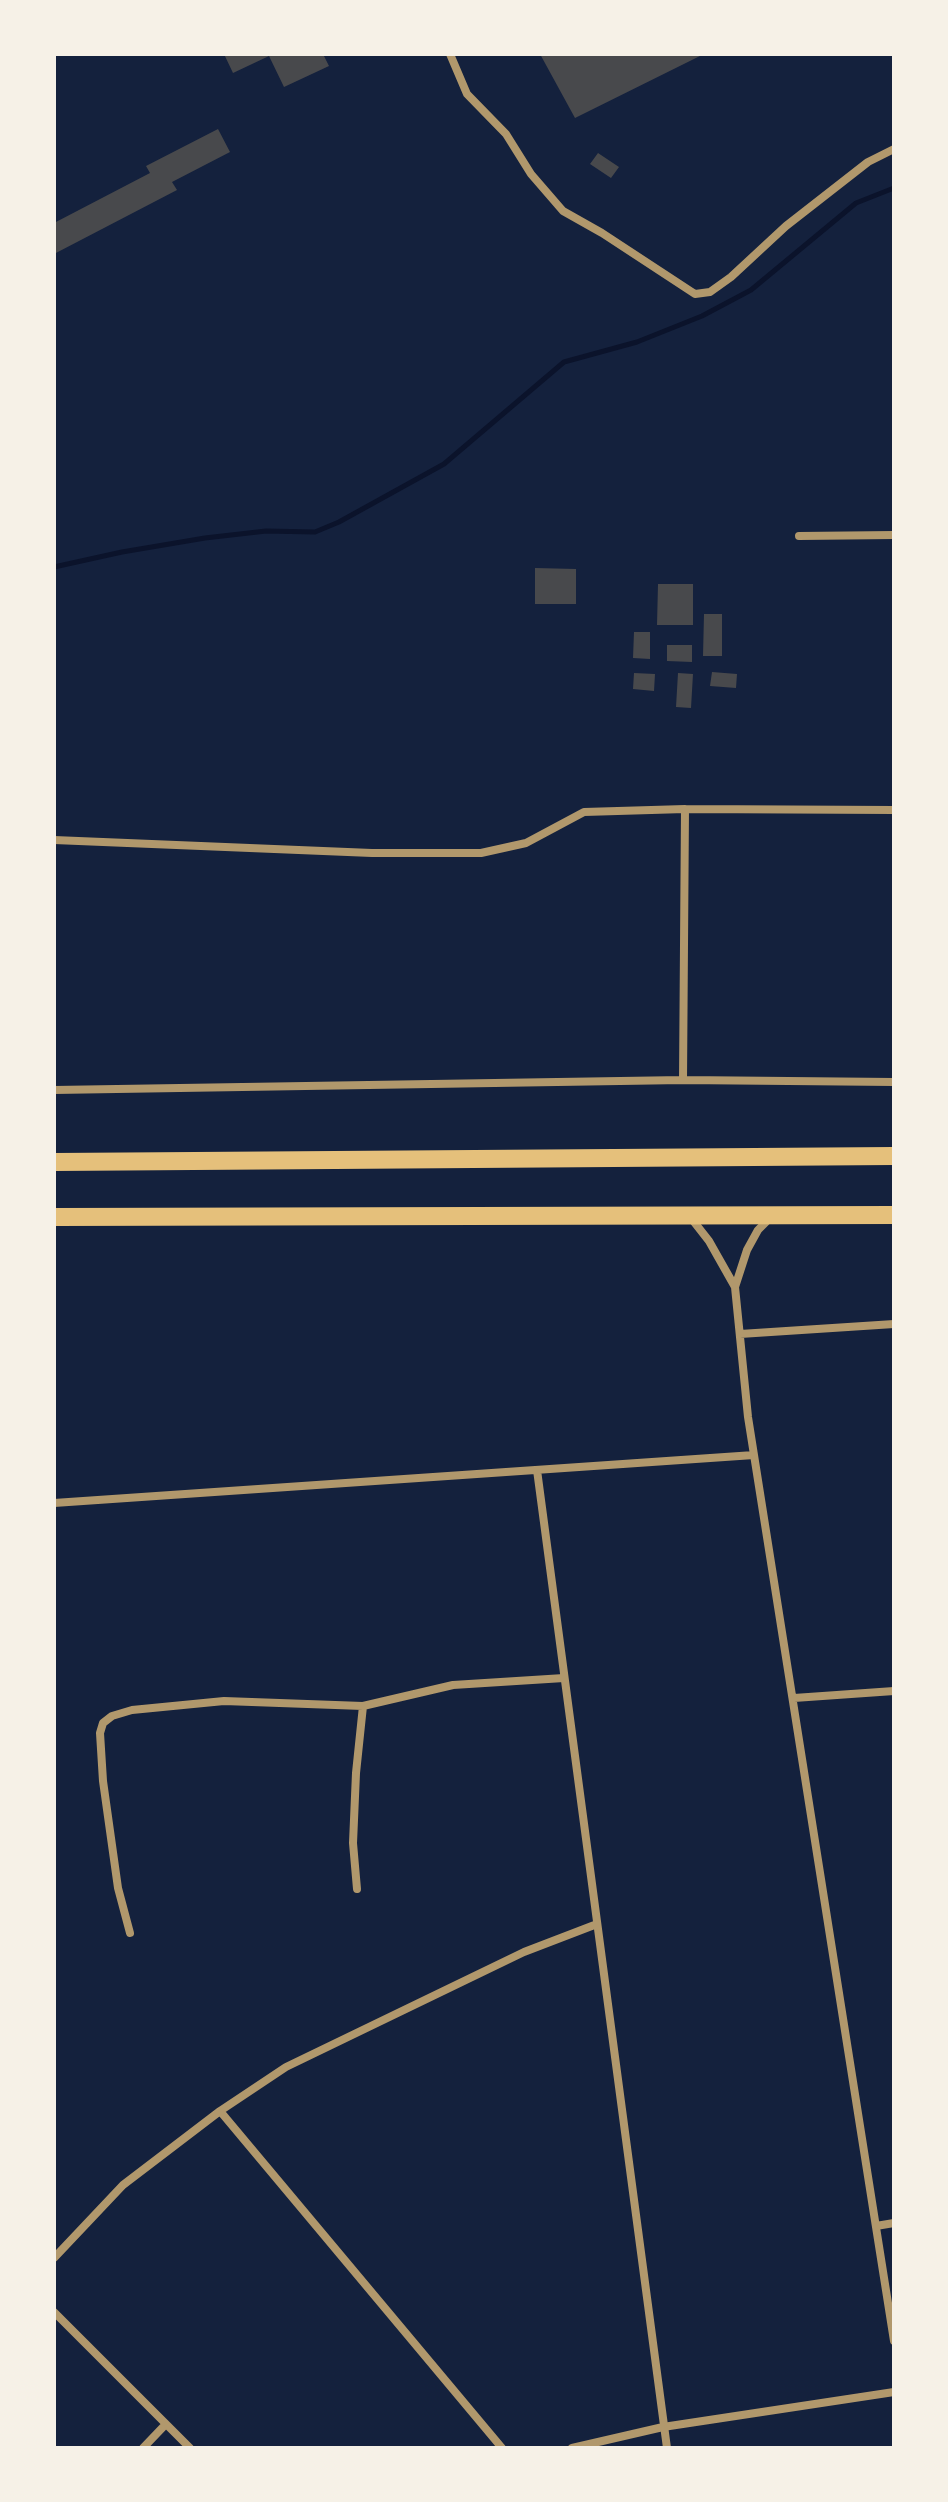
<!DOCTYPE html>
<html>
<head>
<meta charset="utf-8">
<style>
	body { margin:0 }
	#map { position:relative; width:948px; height:2502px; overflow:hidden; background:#14213d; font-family:"Roboto Condensed",sans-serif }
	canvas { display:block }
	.frame { position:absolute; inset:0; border:56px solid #f6f1e7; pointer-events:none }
</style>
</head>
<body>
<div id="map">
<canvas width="948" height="2502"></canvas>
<div class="frame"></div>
</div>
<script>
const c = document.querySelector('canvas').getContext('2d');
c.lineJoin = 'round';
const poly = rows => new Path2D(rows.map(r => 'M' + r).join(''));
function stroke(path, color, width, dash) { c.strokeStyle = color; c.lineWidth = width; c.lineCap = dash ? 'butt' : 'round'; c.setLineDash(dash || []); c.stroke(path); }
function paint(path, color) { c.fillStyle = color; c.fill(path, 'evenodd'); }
const stream = poly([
	[54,567,122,552,205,538,266,531,315,532,339,522,444,464,564,362,637,342,702,316,751,290,856,203,894,188]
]);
const building = poly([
	[224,54,323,54,329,66,284,87,269,56,233,73],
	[540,54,704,54,575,118],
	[218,129,230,152,172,182,177,190,54,254,54,223,150,173,146,166],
	[598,153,619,167,611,178,590,164],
	[535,568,576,569,576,604,535,604],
	[658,584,693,584,693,625,657,625],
	[704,614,722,614,722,656,703,656],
	[634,632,650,632,650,659,633,658],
	[667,645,692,645,692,662,667,661],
	[712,672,737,674,736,688,710,686],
	[634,673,655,674,654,691,633,689],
	[678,673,693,674,691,708,676,707]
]);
const minor = poly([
	[450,54,467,94,506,134,531,174,563,211,602,233,695,294,710,292,731,277,786,226,868,162,894,149],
	[799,536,894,535],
	[54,840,372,853,481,853,526,843,584,812,685,809,894,810],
	[683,1080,685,809],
	[54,1090,683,1080,894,1082],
	[691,1218,709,1241,735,1287],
	[769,1219,758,1230,747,1250,735,1287,748,1417,894,2341],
	[740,1334,894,1324],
	[537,1470,667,2448],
	[54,1503,754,1455],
	[794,1698,894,1691],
	[357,1889,353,1843,356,1773,363,1706],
	[130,1933,118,1888,103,1781,100,1733,103,1723,112,1716,132,1710,224,1701,363,1706,453,1685,564,1678],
	[220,2111,502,2448],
	[876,2226,894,2223],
	[54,2258,123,2185,220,2111,286,2067,524,1952,597,1924],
	[54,2312,190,2448],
	[143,2448,165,2425],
	[572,2448,663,2427,894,2392]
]);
const trunk = poly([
	[54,1162,894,1156],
	[54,1217,894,1215]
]);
stroke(stream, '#0b132b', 5);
paint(building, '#48494c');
stroke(minor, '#b1986c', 8);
stroke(trunk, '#e5c07b', 18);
</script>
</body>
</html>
